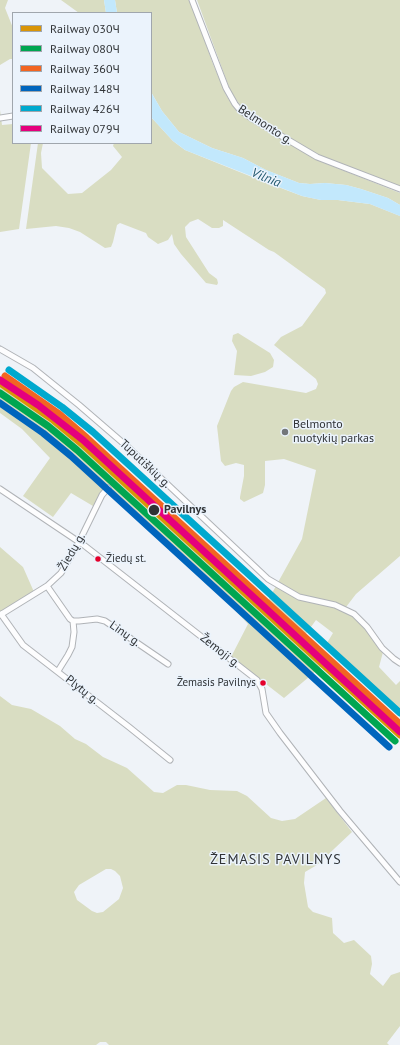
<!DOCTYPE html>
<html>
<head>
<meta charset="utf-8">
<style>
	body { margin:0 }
	#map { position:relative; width:400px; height:1045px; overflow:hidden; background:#eff3f8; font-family:"PT Sans",sans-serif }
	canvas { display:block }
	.legend { position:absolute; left:12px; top:12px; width:140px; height:132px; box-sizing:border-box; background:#ebf3fc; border:1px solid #a0a6ad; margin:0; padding:5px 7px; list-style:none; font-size:12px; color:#303336 }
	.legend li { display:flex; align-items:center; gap:8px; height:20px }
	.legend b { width:20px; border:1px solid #a0a6ad }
</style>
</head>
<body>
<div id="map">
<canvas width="400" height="1045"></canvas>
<ul class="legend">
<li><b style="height:5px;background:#d99508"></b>Railway 030Ч</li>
<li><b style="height:5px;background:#00a651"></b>Railway 080Ч</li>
<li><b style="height:5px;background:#f26522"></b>Railway 360Ч</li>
<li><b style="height:5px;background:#0065bd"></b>Railway 148Ч</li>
<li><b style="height:5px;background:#00a9ce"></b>Railway 426Ч</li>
<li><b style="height:5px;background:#e5007d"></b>Railway 079Ч</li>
</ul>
</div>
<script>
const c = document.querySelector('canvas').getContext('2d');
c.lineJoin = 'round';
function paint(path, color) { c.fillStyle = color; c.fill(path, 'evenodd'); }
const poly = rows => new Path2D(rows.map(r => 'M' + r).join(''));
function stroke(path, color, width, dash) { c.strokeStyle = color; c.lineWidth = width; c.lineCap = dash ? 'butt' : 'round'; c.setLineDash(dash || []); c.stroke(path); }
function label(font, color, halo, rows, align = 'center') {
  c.font = font + ' "PT Sans",sans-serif'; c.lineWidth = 3; c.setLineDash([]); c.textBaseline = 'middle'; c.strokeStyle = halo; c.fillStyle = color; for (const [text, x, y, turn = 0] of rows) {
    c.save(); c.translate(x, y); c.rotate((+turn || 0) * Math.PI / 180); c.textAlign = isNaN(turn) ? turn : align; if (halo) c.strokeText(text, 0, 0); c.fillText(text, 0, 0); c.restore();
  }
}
const green = poly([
	[0,0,8,0,5,8,13,28,13,59,10,59,0,65],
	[61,0,104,0,106,13,79,13],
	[115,0,190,0,213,64,226,95,232,105,239,112,258,125,317,160,400,193,400,205,388,198,361,189,346,185,325,183,310,184,299,183,266,170,243,158,212,148,179,132,162,111,151,92,151,13,117,13],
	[197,0,400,0,400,186,321,156,277,131,245,110,234,98,230,90],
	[0,110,2,125,13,124,13,143,31,143,19,229,0,232],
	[151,117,173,141,185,150,257,179,302,196,321,200,338,200,370,204,400,216,400,556,356,594,343,611,350,613,362,625,383,652,379,667,396,685,400,681,400,713,327,643,333,633,316,620,303,638,266,604,302,539,316,470,284,459,265,461,265,485,263,493,244,502,240,499,240,497,244,476,244,465,236,463,225,466,221,461,217,426,231,391,234,387,243,382,306,393,316,389,318,384,316,379,274,345,281,337,302,326,326,293,325,289,274,252,269,250,223,220,223,226,219,228,212,228,198,219,190,222,185,227,186,237,209,273,217,279,218,283,217,285,206,283,181,254,174,244,172,234,168,240,158,244,148,237,146,233,120,223,117,225,113,242,111,247,105,248,80,232,69,228,56,226,26,229,38,143,43,143,41,153,42,168,68,194,82,193,111,170,122,157,113,146,114,143,151,143],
	[238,333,270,353,274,360,273,367,265,372,251,376,234,375,237,351,232,341,233,335],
	[0,387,29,405,105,467,322,666,284,698,231,657,248,624,184,557,106,487,93,506,71,493,53,517,23,496,50,458,22,429,0,413],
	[0,547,23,567,34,592,0,614],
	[0,696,12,705,31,709,60,726,75,739,86,744,103,757,127,768,154,792,163,793,177,785,186,785,210,790,237,791,247,796,271,818,282,821,295,819,326,798,352,832,317,865,305,872,304,883,308,907,313,912,332,918,333,933,344,943,354,940,371,956,372,964,370,974,383,986,391,975,400,972,400,1026,387,1043,389,1045,109,1045,106,1042,100,1042,96,1045,0,1045],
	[106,869,111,869,115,871,120,876,123,888,119,899,103,912,97,913,92,911,77,900,74,892,79,885]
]);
const water = poly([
	[104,0,115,0,117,13,106,13],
	[151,92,162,111,179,132,212,148,243,158,266,170,299,183,310,184,325,183,346,185,361,189,388,198,400,205,400,216,370,204,338,200,321,200,302,196,185,150,173,141,151,117]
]);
const minor = poly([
	[192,0,226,88,235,104,240,110,251,118,317,157,400,189],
	[0,118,13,116],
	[0,349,33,368,79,405,130,449,268,579,299,597,335,605,354,614,367,627,382,648,394,659,400,663],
	[0,489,85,546,257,680,262,689,266,713,280,733,340,811,400,882],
	[47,586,70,619,73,621,79,621,97,619,105,621,168,664],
	[1,614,23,645,129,727,170,760],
	[0,615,47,586,61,573,79,542,102,495,108,488],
	[58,671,68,655,72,647,74,632,73,621]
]);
const rail1 = poly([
	[0,383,53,420,82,444,400,735]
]);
const rail2 = poly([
	[0,393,48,426,77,450,395,741]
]);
const rail3 = poly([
	[5,376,58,413,87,438,400,724]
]);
const rail4 = poly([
	[0,403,43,433,71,456,389,747]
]);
const rail5 = poly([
	[9,370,62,407,93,432,400,713]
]);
const rail6 = poly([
	[0,380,38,405,83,440,400,732]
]);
const markers = [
	[285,432,4,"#73767a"],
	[154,510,6,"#303336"],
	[98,559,3.5,"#e4002b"],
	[263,683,3.5,"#e4002b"]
];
const busNames = [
	["Žiedų st.",106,559],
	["Žemasis Pavilnys",256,683,"right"]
];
const streetNames = [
	["Belmonto g.",265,125,33],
	["Tuputiškių g.",145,464,43],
	["Žiedų g.",72,552,-60],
	["Linų g.",125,634,35],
	["Žemoji g.",220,651,38],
	["Plytų g.",82,690,38]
];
const poiNames = [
	["Belmonto",293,425],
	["nuotykių parkas",293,439]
];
const stopNames = [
	["Pavilnys",164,510]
];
const waterNames = [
	["Vilnia",266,178,22]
];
const quarterNames = [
	["ŽEMASIS PAVILNYS",276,860]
];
paint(green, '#d9ddc2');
paint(water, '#c2e8fc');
stroke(minor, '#b0b3b7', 7);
stroke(minor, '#fdfdfe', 5);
stroke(rail1, '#d99508', 7);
stroke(rail2, '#00a651', 7);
stroke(rail3, '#f26522', 7);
stroke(rail4, '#0065bd', 7);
stroke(rail5, '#00a9ce', 7);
stroke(rail6, '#e5007d', 7);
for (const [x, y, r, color] of markers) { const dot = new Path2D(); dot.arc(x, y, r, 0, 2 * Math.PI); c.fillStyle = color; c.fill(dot); stroke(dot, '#ebf3fc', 1.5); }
label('11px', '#303336', '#ebf3fc', busNames, 'left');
label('12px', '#303336', '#ebf3fc', streetNames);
label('12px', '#303336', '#ebf3fc', poiNames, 'left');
label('bold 12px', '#303336', '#ebf3fc', stopNames, 'left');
label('italic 13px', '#22586e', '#ebf3fc', waterNames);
c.letterSpacing = '1px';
label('14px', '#303336', '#ebf3fc', quarterNames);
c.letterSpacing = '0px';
</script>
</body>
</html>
